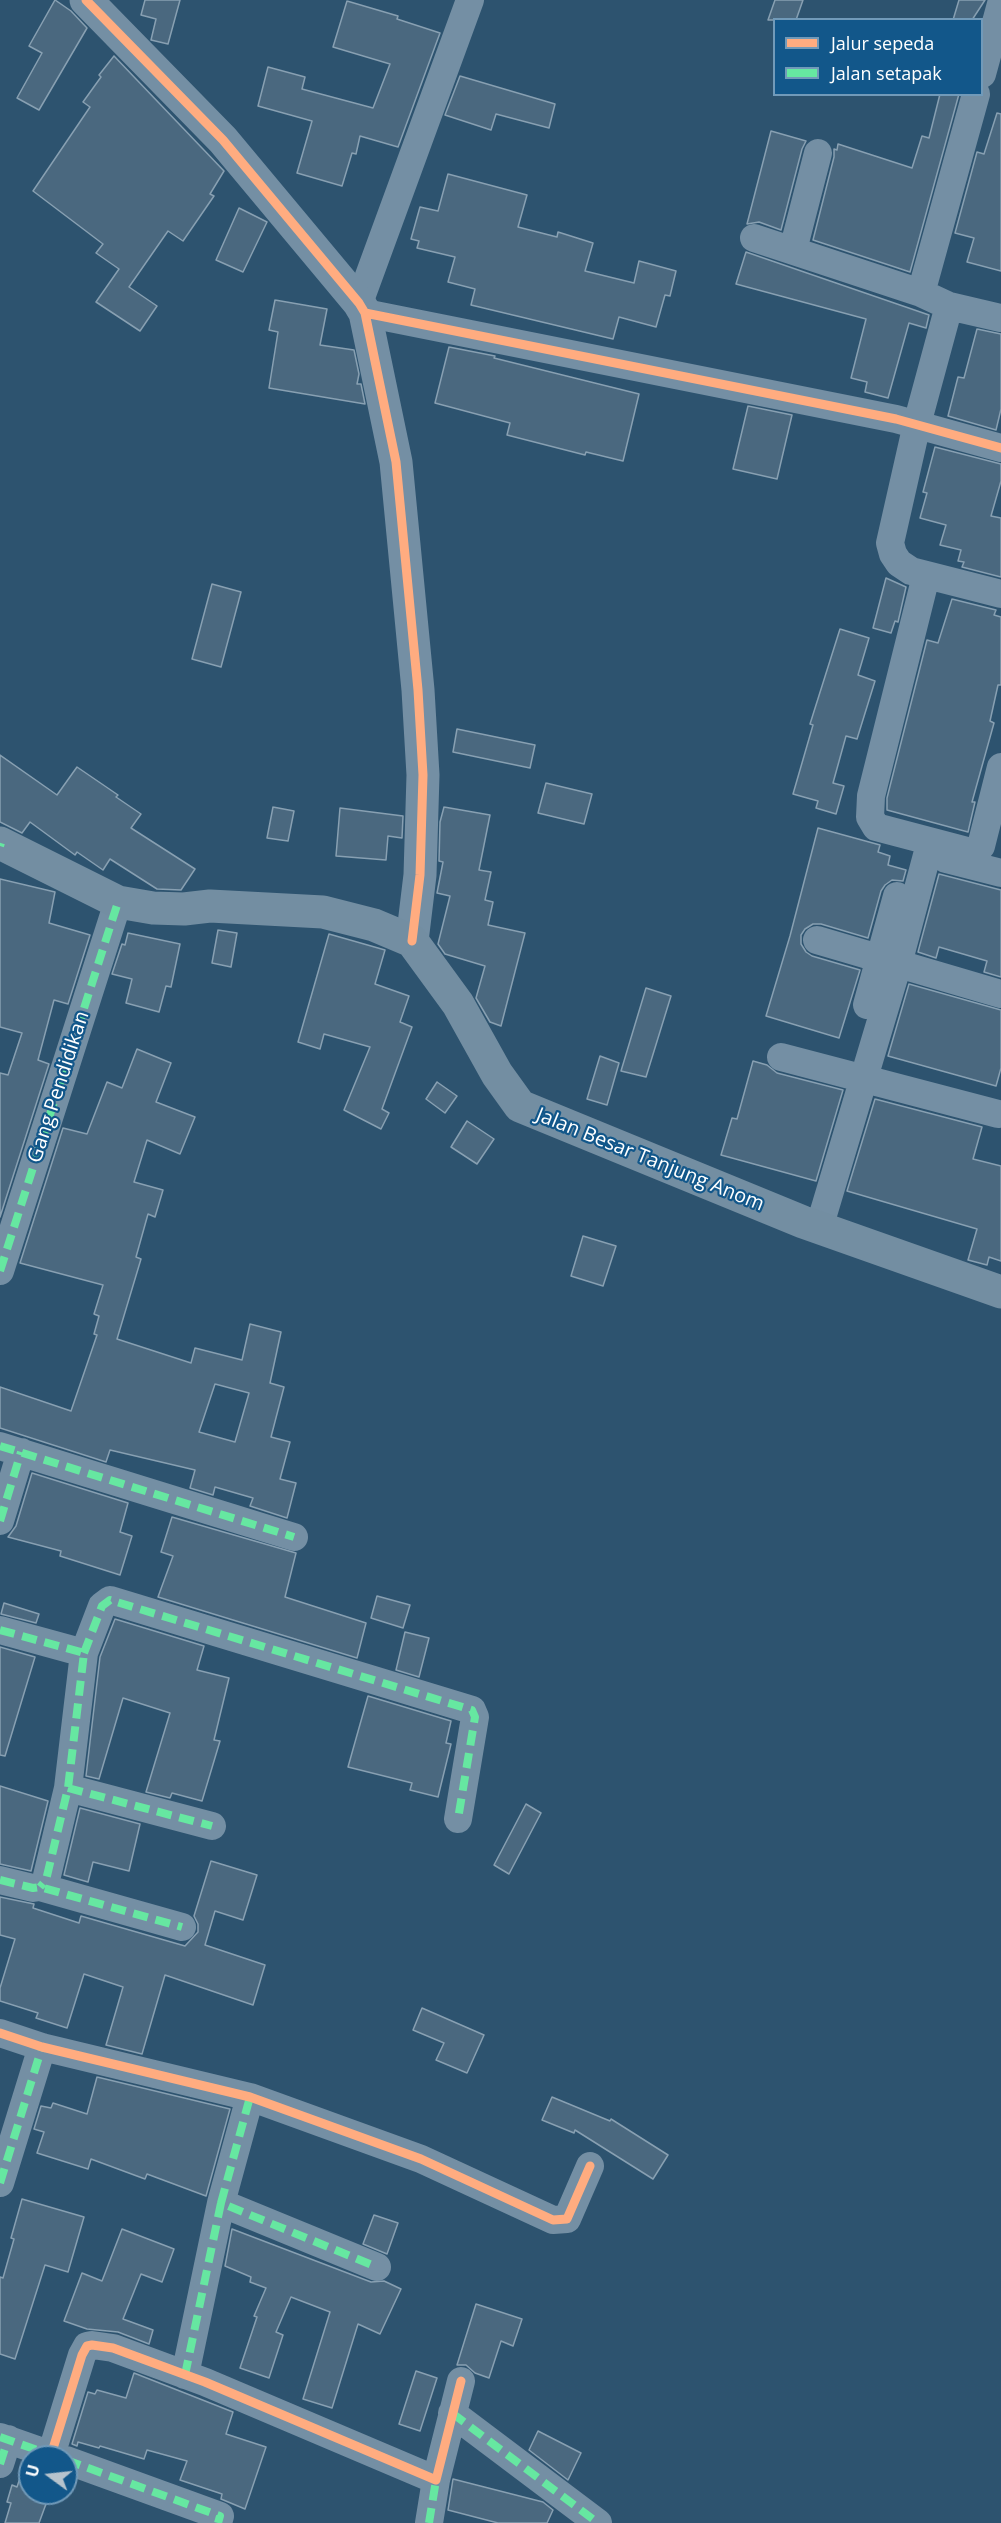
<!DOCTYPE html>
<html>
<head>
<meta charset="utf-8">
<style>
	body { margin:0 }
	#map { position:relative; width:1001px; height:2523px; overflow:hidden; background:#2d536f; font-family:"Open Sans",sans-serif }
	canvas { display:block }
	.legend { position:absolute; left:773px; top:18px; width:210px; height:78px; box-sizing:border-box; background:#12578a; border:2px solid #719ab9; margin:0; padding:8px 10px; list-style:none; font-size:18px; color:#fff }
	.legend li { display:flex; align-items:center; gap:12px; height:30px }
	.legend b { width:30px; border:2px solid #719ab9 }
	.north { position:absolute; left:18px; top:2445px; width:60px; height:60px; box-sizing:border-box; background:#12578a; border:2px solid #719ab9; border-radius:50%; rotate:285deg; font-size:16px; font-weight:700; line-height:24px; text-align:center; color:#fff }
	.north::after { content:''; display:block; margin:auto; width:21px; height:27px; background:#b6c3cd; clip-path:polygon(50% 0,100% 100%,50% 72%,0 100%) }
</style>
</head>
<body>
<div id="map">
<canvas width="1001" height="2523"></canvas>
<ul class="legend">
<li><b style="height:8px;background:#ffac80"></b>Jalur sepeda</li>
<li><b style="height:8px;background:#66e7a1"></b>Jalan setapak</li>
</ul>
<div class="north">U</div>
</div>
<script>
const c = document.querySelector('canvas').getContext('2d');
c.lineJoin = 'round';
function paint(path, color) { c.fillStyle = color; c.fill(path, 'evenodd'); }
const poly = rows => new Path2D(rows.map(r => 'M' + r).join(''));
function stroke(path, color, width, dash) { c.strokeStyle = color; c.lineWidth = width; c.lineCap = dash ? 'butt' : 'round'; c.setLineDash(dash || []); c.stroke(path); }
function label(font, color, halo, rows, align = 'center') {
  c.font = font + ' "Open Sans",sans-serif'; c.lineWidth = 4.5; c.setLineDash([]); c.textBaseline = 'middle'; c.strokeStyle = halo; c.fillStyle = color; for (const [text, x, y, turn = 0] of rows) {
    c.save(); c.translate(x, y); c.rotate((+turn || 0) * Math.PI / 180); c.textAlign = isNaN(turn) ? turn : align; if (halo) c.strokeText(text, 0, 0); c.fillText(text, 0, 0); c.restore();
  }
}
const building = poly([
	[55,0,71,11,87,28,39,110,17,98,42,53,29,46,55,0],
	[145,0,180,0,168,44,151,40,156,19,141,15,145,0],
	[775,0,803,0,796,20,768,20,775,0],
	[959,0,985,0,972,20,953,20,959,0],
	[347,1,398,16,397,19,440,33,398,147,360,136,356,154,352,153,342,186,297,173,312,121,258,106,268,67,305,77,302,89,373,108,390,64,333,47,347,1],
	[114,56,224,171,210,194,214,196,183,241,168,231,129,287,157,306,140,331,96,302,119,269,96,253,103,244,33,191,90,107,83,102,101,77,99,75,114,56],
	[460,76,555,104,549,128,496,114,491,130,445,115,460,76],
	[940,94,959,94,910,272,813,240,834,157,834,149,837,150,838,144,912,168,922,136,929,138,940,94],
	[997,113,1001,114,1001,271,967,262,974,238,955,233,977,152,984,154,997,113],
	[771,131,806,141,802,149,781,230,759,222,747,224,771,131],
	[448,174,527,195,518,227,557,237,558,232,593,243,585,271,634,283,639,261,676,271,670,296,665,295,656,327,619,317,613,339,471,305,475,289,448,282,455,257,417,248,419,241,411,239,420,207,438,211,448,174],
	[239,208,267,222,243,272,216,260,239,208],
	[746,252,929,315,926,328,909,323,888,398,865,392,867,382,851,378,866,319,736,284,746,252],
	[275,300,327,309,320,345,354,350,359,374,357,384,361,384,365,404,269,388,278,332,269,330,275,300],
	[977,329,1001,334,1001,409,996,430,948,416,958,377,964,378,977,329],
	[449,347,495,356,494,358,639,394,623,461,586,452,585,455,507,435,510,423,435,403,449,347],
	[748,406,792,415,777,479,733,469,748,406],
	[935,447,1001,464,1001,481,991,516,1001,518,1001,577,962,567,964,562,958,561,961,550,940,545,946,525,920,518,927,493,923,492,935,447],
	[886,578,906,587,898,622,895,621,891,633,873,628,886,578],
	[212,584,241,592,221,667,192,659,212,584],
	[952,599,996,610,994,615,1001,617,1001,685,998,685,990,721,994,723,972,802,975,802,968,832,887,810,887,798,927,640,938,643,952,599],
	[840,629,869,638,858,675,875,681,857,739,846,736,833,783,844,786,836,814,816,808,818,801,793,794,813,725,810,724,840,629],
	[457,729,535,745,530,768,453,752,457,729],
	[0,755,57,795,77,767,118,795,116,797,141,814,131,828,195,869,181,890,157,889,110,859,103,870,77,852,75,855,30,822,22,833,0,822,0,755],
	[546,783,592,794,584,824,538,813,546,783],
	[273,807,294,811,288,841,267,838,273,807],
	[444,807,490,815,479,870,491,872,485,900,493,902,488,925,525,933,501,1026,490,1022,476,998,485,966,445,954,438,944,450,896,437,893,443,862,439,861,440,822,444,807],
	[340,808,403,816,402,838,388,836,386,860,336,856,340,808],
	[818,828,880,845,878,852,890,856,888,865,906,870,903,881,892,880,885,885,881,891,868,938,821,924,813,924,805,929,801,935,801,944,806,952,812,956,860,970,839,1038,766,1016,790,936,818,828],
	[939,874,1001,890,1001,977,984,972,987,961,939,947,936,958,918,952,939,874],
	[0,879,55,892,49,923,90,935,68,1004,54,1000,38,1060,49,1064,0,1217,0,1073,8,1075,22,1033,0,1027,0,879],
	[218,930,237,933,231,967,212,963,218,930],
	[128,933,180,944,171,987,166,986,159,1012,126,1003,132,979,112,974,122,944,125,945,128,933],
	[329,934,385,950,375,984,409,996,400,1022,412,1027,382,1109,389,1113,381,1129,344,1110,370,1047,324,1034,320,1049,298,1042,329,934],
	[909,984,1001,1010,1001,1068,996,1086,888,1056,909,984],
	[646,988,671,996,646,1077,621,1071,646,988],
	[137,1049,171,1063,156,1102,195,1117,180,1154,147,1140,134,1182,163,1190,155,1217,148,1214,136,1257,141,1259,117,1339,191,1363,195,1348,242,1360,250,1324,281,1332,270,1383,284,1387,271,1437,290,1442,280,1479,296,1483,287,1518,250,1506,253,1498,215,1487,213,1495,190,1488,195,1470,110,1450,106,1462,0,1428,0,1387,71,1411,97,1335,94,1334,99,1316,94,1314,103,1285,20,1263,63,1128,87,1134,107,1082,122,1088,137,1049],
	[215,1384,249,1393,235,1442,199,1432,215,1384],
	[600,1056,619,1063,607,1105,587,1099,600,1056],
	[753,1061,767,1065,777,1073,843,1090,816,1181,721,1155,732,1118,737,1119,753,1061],
	[437,1082,457,1096,445,1113,426,1099,437,1082],
	[875,1099,982,1127,973,1159,1001,1166,1001,1261,989,1257,987,1265,968,1260,977,1229,847,1191,875,1099],
	[467,1121,494,1139,477,1164,451,1147,467,1121],
	[583,1236,616,1246,603,1286,571,1276,583,1236],
	[32,1473,128,1503,120,1532,132,1536,120,1575,60,1556,61,1551,8,1537,16,1526,32,1473],
	[172,1517,296,1553,285,1597,366,1623,357,1658,158,1597,173,1556,161,1552,172,1517],
	[377,1596,410,1605,403,1628,371,1618,377,1596],
	[4,1603,39,1614,36,1623,1,1614,4,1603],
	[115,1619,204,1646,197,1670,229,1678,214,1740,220,1741,202,1801,172,1793,170,1798,146,1792,170,1713,123,1698,99,1779,86,1776,100,1657,115,1619],
	[405,1632,429,1638,419,1677,396,1670,405,1632],
	[0,1647,35,1657,5,1756,0,1755,0,1647],
	[368,1696,451,1721,446,1743,451,1744,438,1797,410,1790,412,1783,348,1767,368,1696],
	[0,1786,48,1801,31,1871,0,1864,0,1786],
	[526,1804,541,1813,509,1874,494,1865,526,1804],
	[80,1808,140,1824,129,1871,93,1862,88,1882,64,1875,80,1808],
	[211,1861,257,1875,243,1920,215,1911,205,1945,265,1965,253,2005,165,1975,142,2054,106,2045,123,1987,84,1974,67,2028,36,2018,38,2013,0,2001,0,1988,15,1939,0,1935,0,1897,34,1904,33,1908,79,1923,81,1916,185,1946,198,1932,198,1924,194,1916,211,1861],
	[422,2008,484,2035,467,2073,436,2060,444,2043,413,2030,422,2008],
	[97,2077,230,2109,206,2196,147,2174,145,2179,91,2159,88,2169,37,2153,44,2132,34,2129,41,2106,51,2108,53,2103,87,2114,97,2077],
	[552,2097,610,2121,611,2119,668,2155,653,2179,575,2130,574,2133,542,2120,552,2097],
	[22,2199,84,2217,68,2272,45,2265,15,2359,0,2354,0,2277,3,2278,14,2239,11,2238,22,2199],
	[374,2215,398,2223,387,2254,363,2244,374,2215],
	[122,2229,174,2249,162,2282,141,2274,123,2319,153,2330,149,2344,118,2332,87,2329,64,2321,82,2273,102,2281,122,2229],
	[232,2229,371,2282,384,2281,401,2289,380,2334,358,2324,332,2408,303,2399,330,2312,291,2297,276,2332,283,2335,269,2378,240,2368,257,2317,254,2316,266,2288,250,2282,251,2277,225,2266,232,2229],
	[476,2304,522,2319,513,2346,501,2341,489,2378,475,2373,466,2365,457,2365,476,2304],
	[416,2371,437,2378,420,2431,399,2424,416,2371],
	[134,2373,233,2412,226,2434,266,2447,245,2509,221,2499,222,2494,180,2480,187,2461,147,2450,144,2459,100,2446,99,2448,78,2442,77,2446,72,2444,88,2392,95,2394,97,2390,126,2398,134,2373],
	[538,2431,581,2453,568,2480,529,2450,538,2431],
	[25,2463,30,2465,30,2493,50,2493,39,2523,5,2523,11,2503,7,2502,12,2485,17,2487,25,2463],
	[453,2479,543,2502,553,2510,547,2523,498,2523,448,2510,453,2479]
]);
const minor = poly([
	[982,74,1001,4],
	[754,238,921,293,949,306,1001,318],
	[793,250,818,153],
	[921,293,976,94],
	[359,303,470,0],
	[949,306,917,424,890,543,893,554,899,563,911,571,1001,594],
	[365,313,896,419,1001,448],
	[926,576,871,796,870,817,876,827,971,852,981,846,1001,767],
	[946,859,1001,873],
	[817,940,1001,994],
	[867,1005,897,896],
	[781,1057,998,1114],
	[819,1228,898,964,927,855],
	[0,1271,118,902],
	[0,1446,294,1537],
	[0,1521,21,1452],
	[0,1630,84,1653,68,1788,46,1880,40,1887],
	[84,1653,102,1606,110,1600,472,1710,475,1717,458,1819],
	[68,1788,212,1826],
	[0,1880,33,1888,40,1887,182,1927],
	[0,2033,42,2047,250,2097,421,2159,553,2220,567,2219,590,2166],
	[0,2183,42,2047],
	[221,2203,250,2097],
	[185,2375,221,2203,377,2267],
	[452,2413,598,2523],
	[0,2437,57,2457],
	[51,2455,82,2355,87,2346,92,2345,113,2348,205,2382,436,2480,461,2381],
	[66,2460,220,2516,218,2523],
	[0,2464,8,2439],
	[429,2523,436,2480]
]);
const tertiary = poly([
	[86,0,223,140,359,303,365,313,396,462,418,690,423,775,420,875,412,941]
]);
const primary = poly([
	[0,843,118,902,153,908,184,909,210,906,323,912,374,925,412,941,458,1004,497,1074,520,1106,803,1222,1001,1292]
]);
const quiet = poly([
	[0,846,1,843],
	[0,1271,118,902],
	[0,1446,294,1537],
	[0,1521,21,1452],
	[0,1630,84,1653,68,1788,46,1880,40,1887],
	[84,1653,102,1606,110,1600,472,1710,475,1717,458,1819],
	[68,1788,212,1826],
	[0,1880,33,1888,40,1887,182,1927],
	[0,2183,42,2047],
	[221,2203,250,2097],
	[185,2375,221,2203,377,2267],
	[452,2413,598,2523],
	[0,2437,57,2457],
	[66,2460,220,2516,218,2523],
	[0,2464,8,2439],
	[429,2523,436,2480]
]);
const cycleway = poly([
	[86,0,223,140,359,303,365,313,396,462,418,690,423,775,420,875,412,941],
	[365,313,896,419,1001,448],
	[0,2033,42,2047,250,2097,421,2159,553,2220,567,2219,590,2166],
	[51,2455,82,2355,87,2346,92,2345,113,2348,205,2382,436,2480,461,2381]
]);
const streetNames = [
	["Gang Pendidikan",59,1087,-72],
	["Jalan Besar Tanjung Anom",650,1160,22]
];
paint(building, '#4a687f');
stroke(building, '#88a0b2', 1.5);
stroke(minor, '#748fa4', 28);
stroke(tertiary, '#748fa4', 33);
stroke(primary, '#738ea2', 33);
stroke(quiet, '#66e7a1', 8, [15, 8]);
stroke(cycleway, '#ffac80', 9);
label('20px', '#fff', '#12578a', streetNames);
</script>
</body>
</html>
